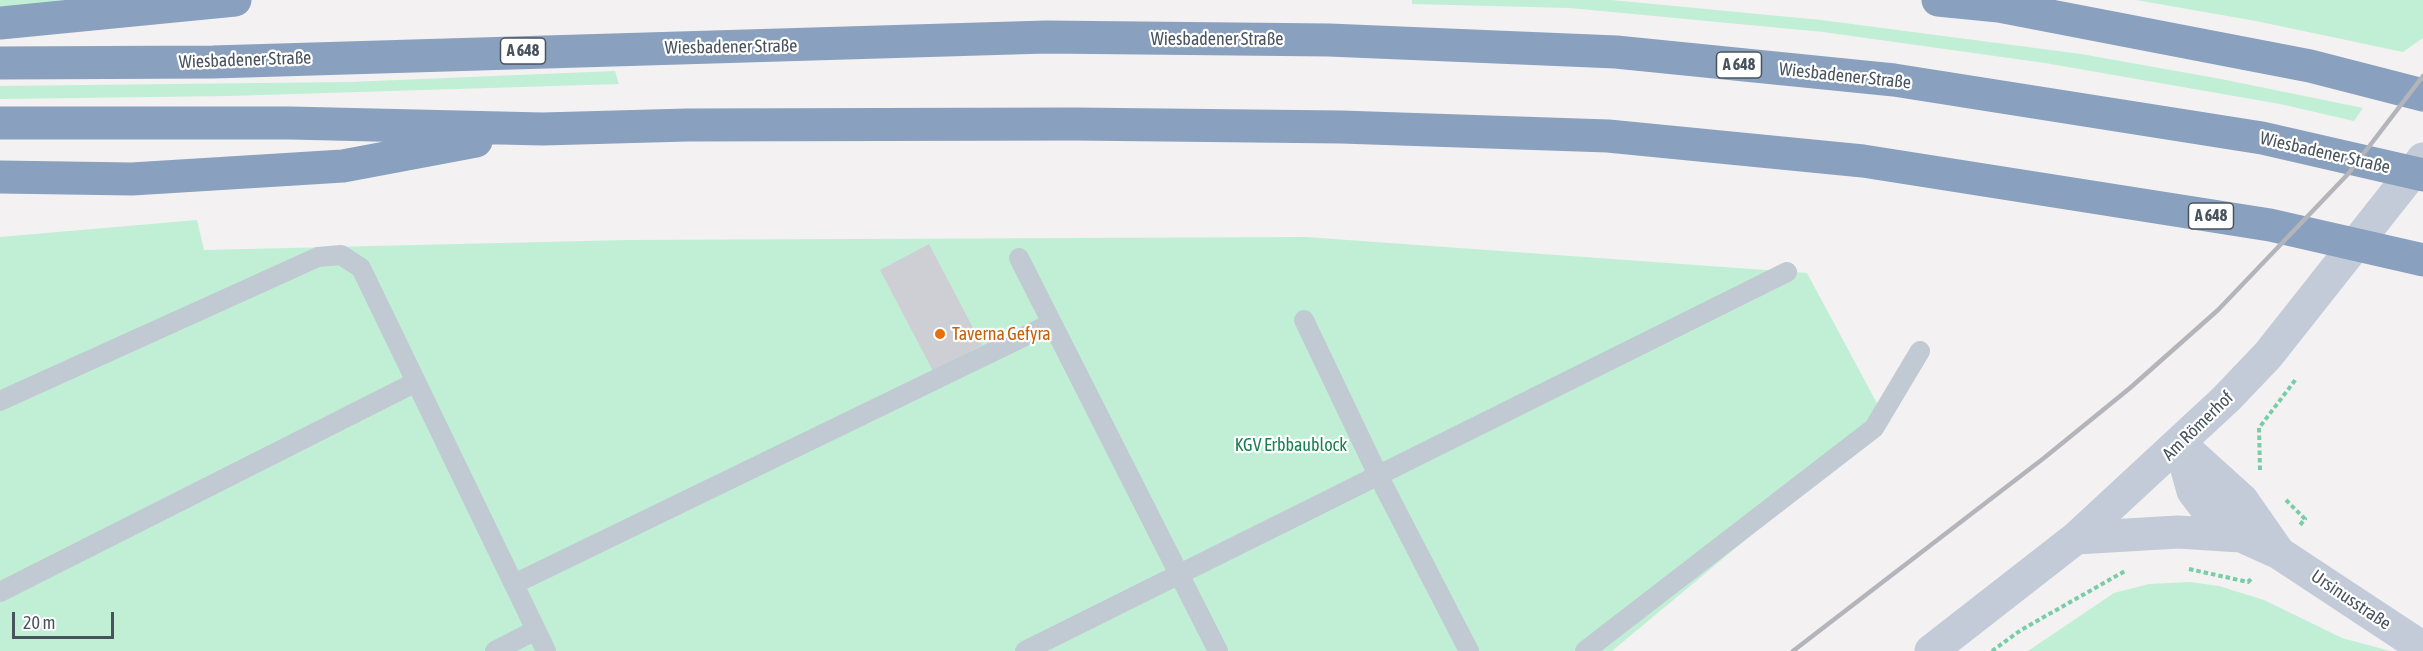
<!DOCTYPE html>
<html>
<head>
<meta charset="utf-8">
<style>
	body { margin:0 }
	#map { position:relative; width:2423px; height:651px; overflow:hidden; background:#f3f1f1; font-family:"Asap Condensed",sans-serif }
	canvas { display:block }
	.scale { position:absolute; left:12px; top:612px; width:102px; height:27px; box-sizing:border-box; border:3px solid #48535e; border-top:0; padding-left:8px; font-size:18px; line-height:21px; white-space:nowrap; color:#48535e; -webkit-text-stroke:4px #fff; paint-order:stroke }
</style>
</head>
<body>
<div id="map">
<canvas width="2423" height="651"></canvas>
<div class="scale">20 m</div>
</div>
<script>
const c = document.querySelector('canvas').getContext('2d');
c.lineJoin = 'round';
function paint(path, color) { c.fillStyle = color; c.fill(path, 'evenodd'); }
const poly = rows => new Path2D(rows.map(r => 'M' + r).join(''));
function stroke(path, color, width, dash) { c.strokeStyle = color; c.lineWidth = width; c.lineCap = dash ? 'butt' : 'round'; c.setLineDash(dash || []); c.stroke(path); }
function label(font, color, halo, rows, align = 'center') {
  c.font = font + ' "Asap Condensed",sans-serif'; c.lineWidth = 4.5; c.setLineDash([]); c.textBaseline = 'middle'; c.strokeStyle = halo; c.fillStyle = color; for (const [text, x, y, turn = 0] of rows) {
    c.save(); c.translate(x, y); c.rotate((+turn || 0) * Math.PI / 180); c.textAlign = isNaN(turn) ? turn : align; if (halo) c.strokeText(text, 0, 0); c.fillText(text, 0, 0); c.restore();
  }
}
const green = poly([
	[0,0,147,0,0,12],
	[1412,0,1611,0,1821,20,2081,54,2221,79,2363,108,2354,121,2280,104,2045,63,1823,32,1570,8,1412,4],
	[2136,0,2423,0,2423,38,2403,52,2256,21],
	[615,71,619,84,229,96,0,99,0,86,350,82],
	[197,220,204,250,628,240,1306,237,1807,273,1887,422,1612,651,0,651,0,237],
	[2190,582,2219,586,2264,600,2342,638,2390,651,2028,651,2114,593,2149,584]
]);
const building = poly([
	[929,244,982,345,933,371,880,270]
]);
const path = poly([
	[2260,470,2259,428,2296,379],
	[2286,500,2305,519,2300,525],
	[2189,569,2248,582,2253,577],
	[1992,651,2021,630,2125,571]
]);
const service = poly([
	[1019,258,1218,651],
	[1304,320,1378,475,1469,651],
	[0,401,318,257,341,255,361,268,536,630],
	[514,584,1052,323],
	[0,592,416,382],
	[495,651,536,630,546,651],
	[1025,651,1787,272],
	[1585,651,1874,428,1920,351]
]);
const secondary = poly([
	[2180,444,2193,491,2212,516,2228,530,2279,553,2423,648],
	[2180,444,2242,500,2279,553],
	[2076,538,2178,532,2241,536],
	[1931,651,2076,538,2226,399,2268,355,2423,159]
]);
const motorway = poly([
	[1938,0,1999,6,2310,66,2423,95],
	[0,23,235,0],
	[0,63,213,62,1046,37,1329,40,1616,52,1894,80,2262,138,2423,175],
	[0,123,290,123,543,129,687,125,1075,124,1341,127,1608,136,1863,161,2270,225,2423,260],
	[0,177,132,179,343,166,476,141]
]);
const rail = poly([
	[1793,651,2044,458,2130,388,2218,310,2348,174,2423,76]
]);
const markers = [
	[940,334,6,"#e8710a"]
];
const shields = [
	[523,51,45],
	[1739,65,45],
	[2211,216,45]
];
const shieldNames = [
	["A 648",523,51],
	["A 648",1739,65],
	["A 648",2211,216]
];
const streetNames = [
	["Wiesbadener Straße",1217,39],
	["Wiesbadener Straße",731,47,-1],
	["Wiesbadener Straße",245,60,-2],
	["Wiesbadener Straße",1845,76,6],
	["Wiesbadener Straße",2325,153,13],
	["Am Römerhof",2198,426,-44],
	["Ursinusstraße",2351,600,34]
];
const foodNames = [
	["Taverna Gefyra",952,334]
];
const parkNames = [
	["KGV Erbbaublock",1291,445]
];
paint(green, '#c0efd5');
paint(building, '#cdcfd5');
stroke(path, '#78cda7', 4, [4.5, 3]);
stroke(service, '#c1cad2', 20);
stroke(secondary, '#c2cbd7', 33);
stroke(motorway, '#89a0be', 33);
stroke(rail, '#b3b5bb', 4.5);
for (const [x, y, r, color] of markers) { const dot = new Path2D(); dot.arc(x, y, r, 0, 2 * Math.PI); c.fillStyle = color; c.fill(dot); stroke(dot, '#fff', 2); }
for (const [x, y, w] of shields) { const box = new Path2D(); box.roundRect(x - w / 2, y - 13, w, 26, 4.5); c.fillStyle = '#fff'; c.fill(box); stroke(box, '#48535e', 1.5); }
label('bold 16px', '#48535e', null, shieldNames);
label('18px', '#48535e', '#fff', streetNames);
label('18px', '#c56008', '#fff', foodNames, 'left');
label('18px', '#188051', '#fff', parkNames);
</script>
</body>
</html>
